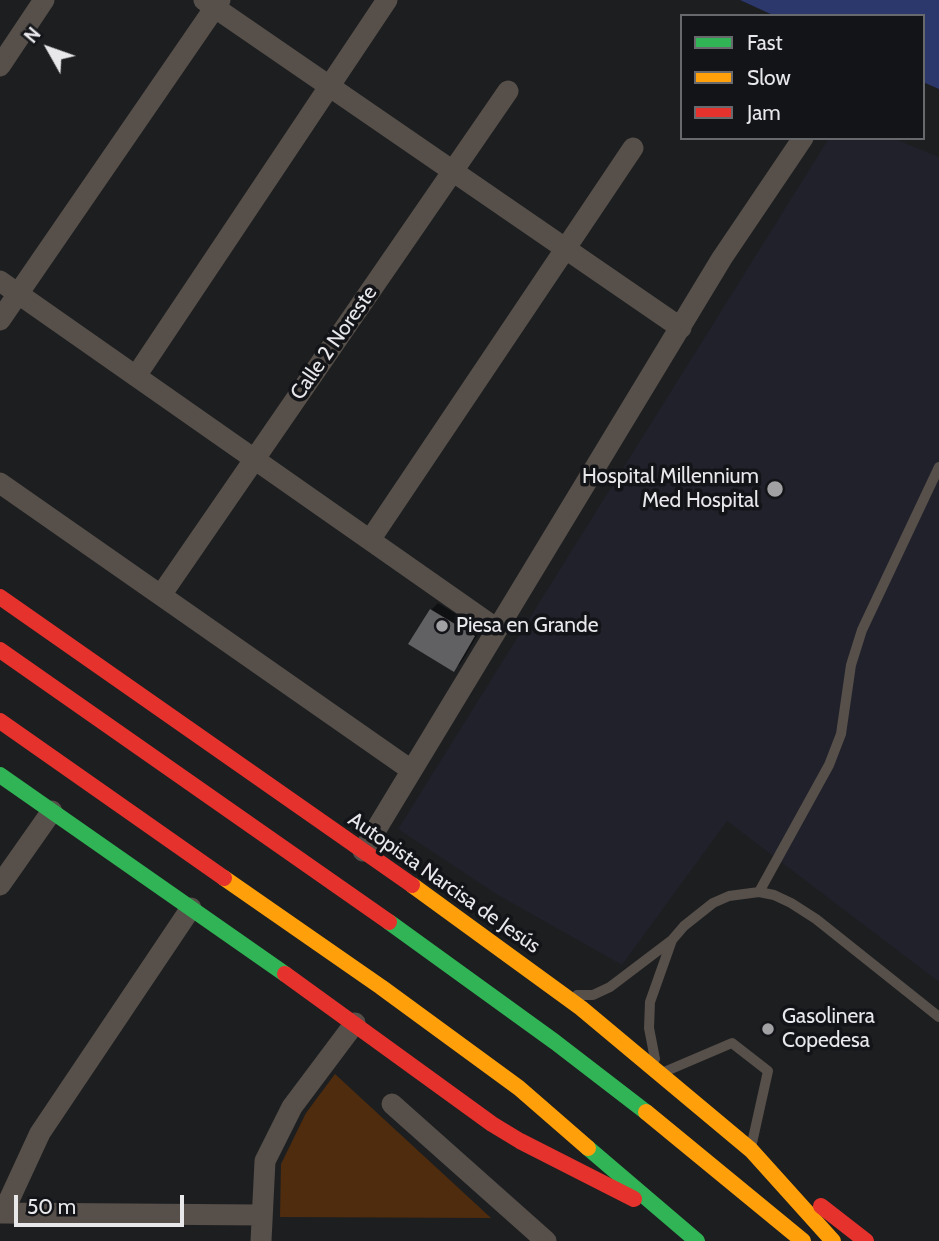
<!DOCTYPE html>
<meta charset="utf-8">
<style>
body{margin:0}
#map{position:relative;width:939px;height:1241px;overflow:hidden;background:#1d1e20;font-family:Cabin,sans-serif}
canvas{display:block}
.legend{position:absolute;left:680px;top:14px;width:245px;height:126px;box-sizing:border-box;background:#131418;border:2px solid #68696c;margin:0;padding:9px 12px;list-style:none;font-size:21px;color:#e8e8eb}
.legend li{display:flex;align-items:center;gap:14px;height:35px}
.legend b{width:35px;border:2px solid #68696c}
.north{position:absolute;left:14px;top:14px;width:70px;height:70px;-webkit-text-stroke:5px #131418;paint-order:stroke;rotate:310deg;font-size:19px;font-weight:700;line-height:28px;text-align:center;color:#e8e8eb}
.north::after{content:'';display:block;margin:auto;width:24px;height:32px;background:#e8e8eb;clip-path:polygon(50% 0,100% 100%,50% 72%,0 100%)}
.scale{position:absolute;left:14px;top:1195px;width:170px;height:32px;box-sizing:border-box;border:4px solid #e8e8eb;border-top:0;padding-left:9px;font-size:21px;line-height:24px;white-space:nowrap;color:#e8e8eb;-webkit-text-stroke:5px #131418;paint-order:stroke}
</style>
<div id="map">
<canvas width="939" height="1241"></canvas>
<ul class="legend">
<li><b style="height:9px;background:#30b455"></b>Fast</li>
<li><b style="height:9px;background:#ff9f0a"></b>Slow</li>
<li><b style="height:9px;background:#e5322d"></b>Jam</li>
</ul>
<div class="north">N</div>
<div class="scale">50 m</div>
</div>
<script>
const context = document.querySelector('canvas').getContext('2d');
context.lineJoin = 'round';
function fill(path, color) { context.fillStyle = color; context.fill(path, 'evenodd'); }
const toPath = rows => new Path2D(rows.map(r => 'M' + r).join(''));
function strokePath(path, color, width, dash) { context.strokeStyle = color; context.lineWidth = width; context.lineCap = dash ? 'butt' : 'round'; context.setLineDash(dash || []); context.stroke(path); }
function label(font, color, halo, rows, align = 'center') {
  context.font = font + ' Cabin,sans-serif'; context.lineWidth = 7; context.setLineDash([]); context.textBaseline = 'middle'; context.strokeStyle = halo; context.fillStyle = color; for (const [text, x, y, turn = 0] of rows) {
    context.save(); context.translate(x, y); context.rotate((+turn || 0) * Math.PI / 180); context.textAlign = isNaN(turn) ? turn : align; if (halo) context.strokeText(text, 0, 0); context.fillText(text, 0, 0); context.restore();
  }
}
fill(toPath([
 [829,138,893,138,939,157,939,982,727,821,622,965,496,894,398,829]
]), '#20212a');
fill(toPath([
 [335,1074,491,1218,280,1217,281,1164,306,1113]
]), '#4f2c0d');
fill(toPath([
 [740,0,939,0,939,89,923,82,923,16,775,16]
]), '#2c376c');
fill(toPath([
 [438,603,481,629,461,663,454,669,411,644,431,610]
]), '#0007');
fill(toPath([
 [430,609,475,636,454,672,408,644]
]), '#616163');
strokePath(toPath([
 [759,892,829,765,841,734,851,665,862,630,939,467],
 [577,995,593,995,610,987,672,940,684,926,713,903,729,896,759,892,774,895,791,903,816,919,939,1017],
 [655,1059,649,1028,650,1002,672,940],
 [664,1072,732,1043,768,1071,752,1143]
]), '#564f4a', 10);
strokePath(toPath([
 [204,0,681,328],
 [0,66,44,0],
 [0,281,497,629],
 [0,320,220,0],
 [136,376,387,0],
 [0,483,411,770],
 [370,540,633,148],
 [161,595,508,91],
 [363,851,722,258,803,138],
 [0,885,52,811],
 [392,1104,546,1241],
 [0,1213,261,1215],
 [3,1213,40,1133,191,908],
 [261,1241,265,1161,292,1107,355,1023]
]), '#564f4a', 21);
strokePath(toPath([
 [0,775,285,974],
 [389,922,555,1042,646,1112],
 [588,1148,697,1241]
]), '#30b455', 16);
strokePath(toPath([
 [224,878,381,987,519,1088,588,1148],
 [412,885,581,1008,751,1150,833,1241],
 [646,1112,803,1241]
]), '#ff9f0a', 16);
strokePath(toPath([
 [0,597,412,885],
 [0,650,389,922],
 [0,721,224,878],
 [285,974,492,1124,520,1141,634,1199],
 [821,1206,866,1241]
]), '#e5322d', 16);
for (const [x, y, r, color] of [
 [775,489,9,"#a1a1a4"],
 [442,626,7,"#a1a1a4"],
 [768,1029,7,"#a1a1a4"]
]) { const dot = new Path2D(); dot.arc(x, y, r, 0, 2 * Math.PI); context.fillStyle = color; context.fill(dot); strokePath(dot, '#131418', 2.5); }
label('21px', '#e8e8eb', '#131418', [
 ["Calle 2 Noreste",334,343,-55],
 ["Autopista Narcisa de Jesús",444,883,35]
]);
label('21px', '#e8e8eb', '#131418', [
 ["Hospital Millennium",759,477,"right"],
 ["Med Hospital",759,501,"right"],
 ["Piesa en Grande",456,626],
 ["Gasolinera",782,1017],
 ["Copedesa",782,1041]
], 'left');
</script>
